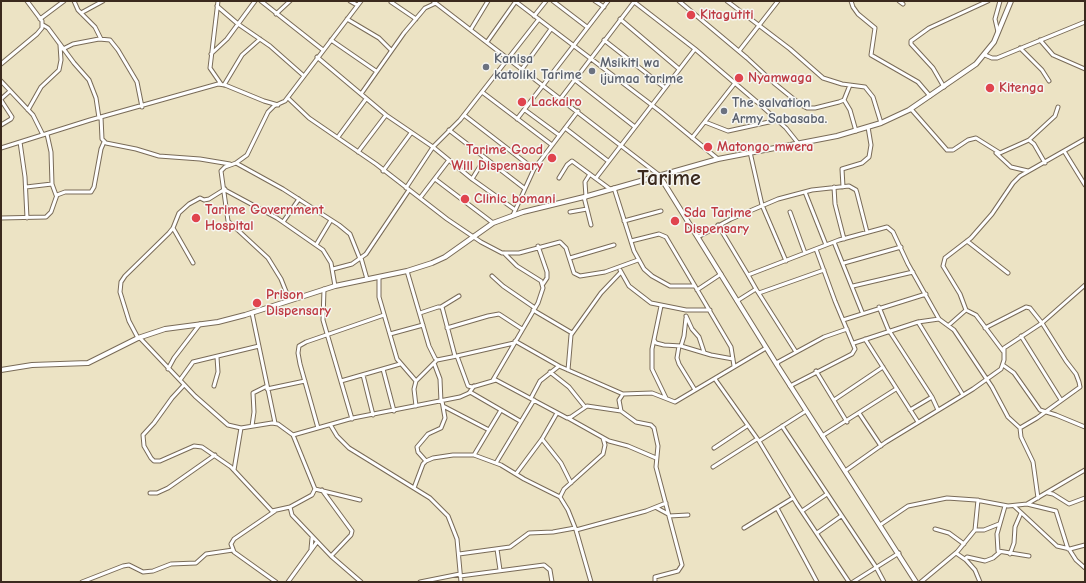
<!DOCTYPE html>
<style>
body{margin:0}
#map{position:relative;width:1086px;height:583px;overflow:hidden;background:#ece3c4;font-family:"Comic Neue",sans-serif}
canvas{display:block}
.frame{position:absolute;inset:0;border:2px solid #3b2a1e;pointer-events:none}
</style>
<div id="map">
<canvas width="1086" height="583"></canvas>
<div class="frame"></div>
</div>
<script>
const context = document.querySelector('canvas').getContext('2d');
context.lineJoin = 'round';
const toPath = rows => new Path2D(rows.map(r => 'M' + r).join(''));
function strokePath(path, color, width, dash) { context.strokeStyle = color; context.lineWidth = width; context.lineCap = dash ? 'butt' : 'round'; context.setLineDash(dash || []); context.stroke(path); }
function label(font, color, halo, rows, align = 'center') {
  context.font = font + ' "Comic Neue",sans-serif'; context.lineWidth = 3; context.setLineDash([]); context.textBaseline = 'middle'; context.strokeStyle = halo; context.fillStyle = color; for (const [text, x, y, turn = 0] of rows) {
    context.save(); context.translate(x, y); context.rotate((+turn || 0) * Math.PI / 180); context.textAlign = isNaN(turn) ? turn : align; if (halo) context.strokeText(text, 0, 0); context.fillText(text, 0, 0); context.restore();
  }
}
const minor = toPath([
 [74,1,78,10,95,27,101,39],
 [218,1,210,68,221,84],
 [261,1,323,50],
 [350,1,357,5],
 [433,1,659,175],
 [515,1,661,112,718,159],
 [553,1,587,27],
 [595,1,604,7],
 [633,1,695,49,757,102,786,128,798,143],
 [679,1,747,58,774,83,801,105,807,108,815,108,839,102,844,100,850,85],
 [727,1,790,49,823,78,842,84,865,87,873,97,881,123],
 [851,1,853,7,858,14,875,28,871,55,918,82,930,96],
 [899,1,903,4],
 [391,2,416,19],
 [436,3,425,8,404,33,361,94,386,115,433,147,472,179,514,209],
 [217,6,238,24,270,46,304,76],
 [81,13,103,1],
 [276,14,290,1],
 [534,16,546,1],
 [40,19,64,1],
 [347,19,379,38,391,50],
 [620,19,679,69],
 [43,25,48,28,74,63,89,80,96,98,99,118],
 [471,29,488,1],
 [998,32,995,19,1000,1],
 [331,40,376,71],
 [604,40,664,87],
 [1040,40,1053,55,1085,69],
 [487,42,516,1],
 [1020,48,1042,70,1049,81],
 [63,49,73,44,99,39,110,40,118,50,137,82,142,107],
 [739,51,778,1],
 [211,54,227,39,255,1],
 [985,55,992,58,997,58,1085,22],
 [317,57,361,94],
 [1,64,37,34,42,28,42,21,27,1],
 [522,69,551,29],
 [575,80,635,127],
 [1,81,33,115,43,135],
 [224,85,242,55,260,39],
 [944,87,933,68,911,44,911,41,929,28,988,1],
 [482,92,552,145],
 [288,98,309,118,376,164,447,219,481,242,502,253,519,253,560,242,566,248,574,273,580,276,605,272,638,260],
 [561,98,634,2],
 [1,99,10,91],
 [1,100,12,117,11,119,1,125],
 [844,100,850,110,856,131],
 [911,109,947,150,953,150,968,140,976,138,1000,153,1029,140,1034,144,1045,163],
 [28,110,41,87,59,70,61,60,60,45],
 [525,110,559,135],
 [464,115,534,169],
 [101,117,102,139,106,143,136,149,159,156,200,159,230,164],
 [517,119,608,1],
 [705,122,728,131,778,120],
 [565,128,608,161],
 [449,130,524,188],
 [47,134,51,152,52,184],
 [338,137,366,99],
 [692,138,735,83],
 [1029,140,1055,116,1058,107],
 [20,142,25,177,27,218],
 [1,148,90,120,218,84,225,85,264,101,278,105],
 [1064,151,1085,185],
 [358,152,386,115],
 [750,152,762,205,786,261],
 [996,153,1011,167,1028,171],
 [236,163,283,189,339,225,350,234,360,259],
 [383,171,411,133],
 [559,178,567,165,572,161,610,189],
 [596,178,695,49],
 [435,179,493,223],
 [472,179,485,158],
 [26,187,52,184,56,195],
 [834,187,835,204,844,239],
 [843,187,842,169,862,163,869,157,871,145,868,127],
 [406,188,433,147,460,120,539,19],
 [614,188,634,251,644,269,652,276,670,286,695,286],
 [225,190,277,218,323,250,331,263,335,286],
 [805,192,826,245],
 [584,197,591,225],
 [586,197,585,182,590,174],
 [420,198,449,160],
 [570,212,587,209],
 [790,212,805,253],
 [513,215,534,169,578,111],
 [1,218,46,217,51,212,57,195,65,192,91,192,94,187,101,149,104,142],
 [624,221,661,211],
 [283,222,299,199],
 [718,225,748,275],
 [173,228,193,263],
 [698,237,731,219,778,199,812,190,849,186,856,190,857,193,867,232],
 [631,241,659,234,666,237,731,347,734,366],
 [967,241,1008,273],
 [834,242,862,312],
 [316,245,331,220],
 [538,246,547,272,547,278,543,284],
 [361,258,367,279],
 [570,258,614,245],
 [844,263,901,247],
 [333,269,352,264,366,254,409,190],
 [620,270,629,286,651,303,686,310,710,310],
 [407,271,429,346,435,358,437,360,457,356,468,386,472,387,496,380,567,418,571,417,587,406,621,411,619,400,623,394,652,393,675,402,766,348],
 [492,276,503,286,535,308],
 [379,277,379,297,397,359,416,381],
 [853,286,913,272],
 [324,289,323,320,352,419],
 [756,289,796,352],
 [697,290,721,274],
 [759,293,824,270],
 [289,299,281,279,268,258,228,221,221,171,225,167,236,163,247,155,268,112,274,106,285,101,361,1],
 [737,301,756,289,748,275,839,240,887,227,893,232,908,264,939,319],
 [661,306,652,349,652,369,666,398],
 [441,307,459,296],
 [879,307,888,329,932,397,938,410],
 [533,310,572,333],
 [966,310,976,315,1003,351],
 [252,313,275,423],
 [420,313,438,307,442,307,455,356],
 [686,316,692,329,699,337,704,352],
 [843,320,926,294],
 [918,322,963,395],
 [949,325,966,310,960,294,943,266,945,258,971,238,992,214,1013,183,1020,176,1085,139],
 [447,328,488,316,499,314,522,329],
 [390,334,423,325],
 [1021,336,1061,400],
 [138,338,129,321,120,292,121,282,125,276,169,233,173,228,179,213,189,204,200,198,204,200,209,199,225,189],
 [140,338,195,396,228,425,241,428,272,423,278,424,293,435,315,489,312,495,290,507,292,515,331,556,361,582],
 [865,339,918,422],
 [654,340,656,343,664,345,681,346,711,355,733,359],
 [515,341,559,366,623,394],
 [854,343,918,322,939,319,954,330,992,387,1008,417,1020,428,1037,418,1080,387,1079,382,1076,374,1066,361,1042,323,1030,308,1026,307,985,328],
 [679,346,677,358,679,364,695,390],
 [681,346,684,336,686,318],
 [457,356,514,343],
 [434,363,440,379,441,402],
 [777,365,778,362,824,337,847,329],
 [1003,365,1014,373,1040,410,1056,415,1085,427],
 [168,369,174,358,200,324],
 [383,369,394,411],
 [568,370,571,335,601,293,621,272],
 [816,371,847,422],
 [550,372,569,387,585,407],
 [363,375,373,415],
 [715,379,759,441,797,504,849,582],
 [180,380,193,362,259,346],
 [493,380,538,303,543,288,541,281,517,266,504,253],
 [341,381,400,364],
 [184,385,172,398,154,423,143,435,144,446,151,458,154,461,160,461,194,446,202,447,231,467,272,511,290,507],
 [214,386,218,372,217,357],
 [790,386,852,354,855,349,835,301,816,249],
 [267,389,305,381],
 [470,392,520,421],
 [531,398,540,381,559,366],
 [834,400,883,367],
 [416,406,414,389,416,381,437,360],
 [443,406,489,430],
 [910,410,932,397],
 [621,411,636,422,651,425,654,428,658,446,656,467,682,565,678,571,655,577,655,582],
 [859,413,881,446],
 [568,418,609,441,628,446,656,458],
 [252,426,254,412,253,393,267,386],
 [331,426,337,436,349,448,430,498,448,516,457,539,461,582],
 [782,426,876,567,884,582],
 [318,428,300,364,298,353,299,346,306,342,384,315],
 [1020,428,1021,437,1033,462,1038,498],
 [293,435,353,418,460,397,469,393,474,386],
 [822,436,896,389],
 [542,439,561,463,571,483],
 [759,441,806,411],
 [714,448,747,426],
 [474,455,501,410],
 [426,461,418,452,417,447,428,434,441,428,445,418,442,401],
 [496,463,534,400],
 [713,467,757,439],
 [234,470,241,428],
 [845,471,886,442,973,389,1001,369,1004,360,1004,348,1042,323,1085,285],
 [516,474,542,439,557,413],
 [414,488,423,464,426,461,433,458,453,455,474,455,501,465,524,479,560,497,568,510,576,530,591,582],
 [315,489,360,500],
 [322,490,352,531,351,535,331,556],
 [150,493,157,493,168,488,215,455],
 [1048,493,1053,494,1069,504,1085,498],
 [560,497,564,489,603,454,605,445,603,438],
 [1027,504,1056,511,1068,549],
 [1005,506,997,534,998,551,1029,556],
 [1014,506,1057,546,1070,549,1085,545],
 [657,508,668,514],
 [777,508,817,582],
 [275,511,234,539,231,544,234,552,276,582],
 [802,511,827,494],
 [669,516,688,515],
 [880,525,908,506,947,498,976,500,1008,506,1027,504,1085,470],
 [744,528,793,498],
 [935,529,949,533,964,544],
 [576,530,646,511,666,503],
 [975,530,984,530,999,524],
 [817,533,841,516],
 [311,549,312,538],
 [497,549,500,570],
 [1069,549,1076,560,1085,568],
 [956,553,966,560,975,570,980,582],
 [459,554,510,547,529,533,553,532,575,528],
 [1010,554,1014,543,1015,527,1021,513],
 [965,559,967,557,985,561,993,558,1000,552],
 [460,576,544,565,550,570,552,582],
 [82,582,123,566,129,565,143,572,153,571,171,564,196,563,206,554,233,550],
 [288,582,317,542],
 [420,582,460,574],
 [853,582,899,553],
 [921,582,957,552,975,530,978,500]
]);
const major = toPath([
 [659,175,777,365,916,582],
 [1,370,32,365,88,363,138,338,165,329,218,322,245,315,335,286,407,271,432,263,445,257,493,223,523,212,584,197,718,159,837,136,881,123,909,110,976,64,994,42,1011,1]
]);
strokePath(minor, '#796b58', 5);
strokePath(major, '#796b58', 6);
strokePath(minor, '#fff', 3);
strokePath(major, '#fff', 4);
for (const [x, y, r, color] of [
 [691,15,5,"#e0444e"],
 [486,67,4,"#6b7280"],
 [592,71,4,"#6b7280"],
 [739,78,5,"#e0444e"],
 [990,88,5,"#e0444e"],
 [522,102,5,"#e0444e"],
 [724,111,4,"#6b7280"],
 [708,147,5,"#e0444e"],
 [552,158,5,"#e0444e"],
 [465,199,5,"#e0444e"],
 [196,218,5,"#e0444e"],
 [675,221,5,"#e0444e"],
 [257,303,5,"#e0444e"]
]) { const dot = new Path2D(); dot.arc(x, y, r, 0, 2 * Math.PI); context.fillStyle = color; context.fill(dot); strokePath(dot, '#f6f6f2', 1.5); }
label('bold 14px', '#be3a42', '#f6f6f2', [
 ["Kitagutiti",700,15],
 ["Nyamwaga",748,78],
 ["Kitenga",999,88],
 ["Lackairo",531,102],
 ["Matongo mwera",717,147],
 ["Tarime Good",543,150,"right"],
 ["Will Dispensary",543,166,"right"],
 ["Clinic bomani",474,199],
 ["Tarime Government",205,210],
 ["Hospital",205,226],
 ["Sda Tarime",684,213],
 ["Dispensary",684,229],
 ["Prison",266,295],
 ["Dispensary",266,311]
], 'left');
label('bold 14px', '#5b616d', '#f6f6f2', [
 ["Kanisa",494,59],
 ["katoliki Tarime",494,75],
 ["Msikiti wa",600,63],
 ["ijumaa tarime",600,79],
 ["The salvation",732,103],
 ["Army Sabasaba.",732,119]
], 'left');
label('bold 22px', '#3b2a1e', '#f6f6f2', [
 ["Tarime",669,179]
]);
</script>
